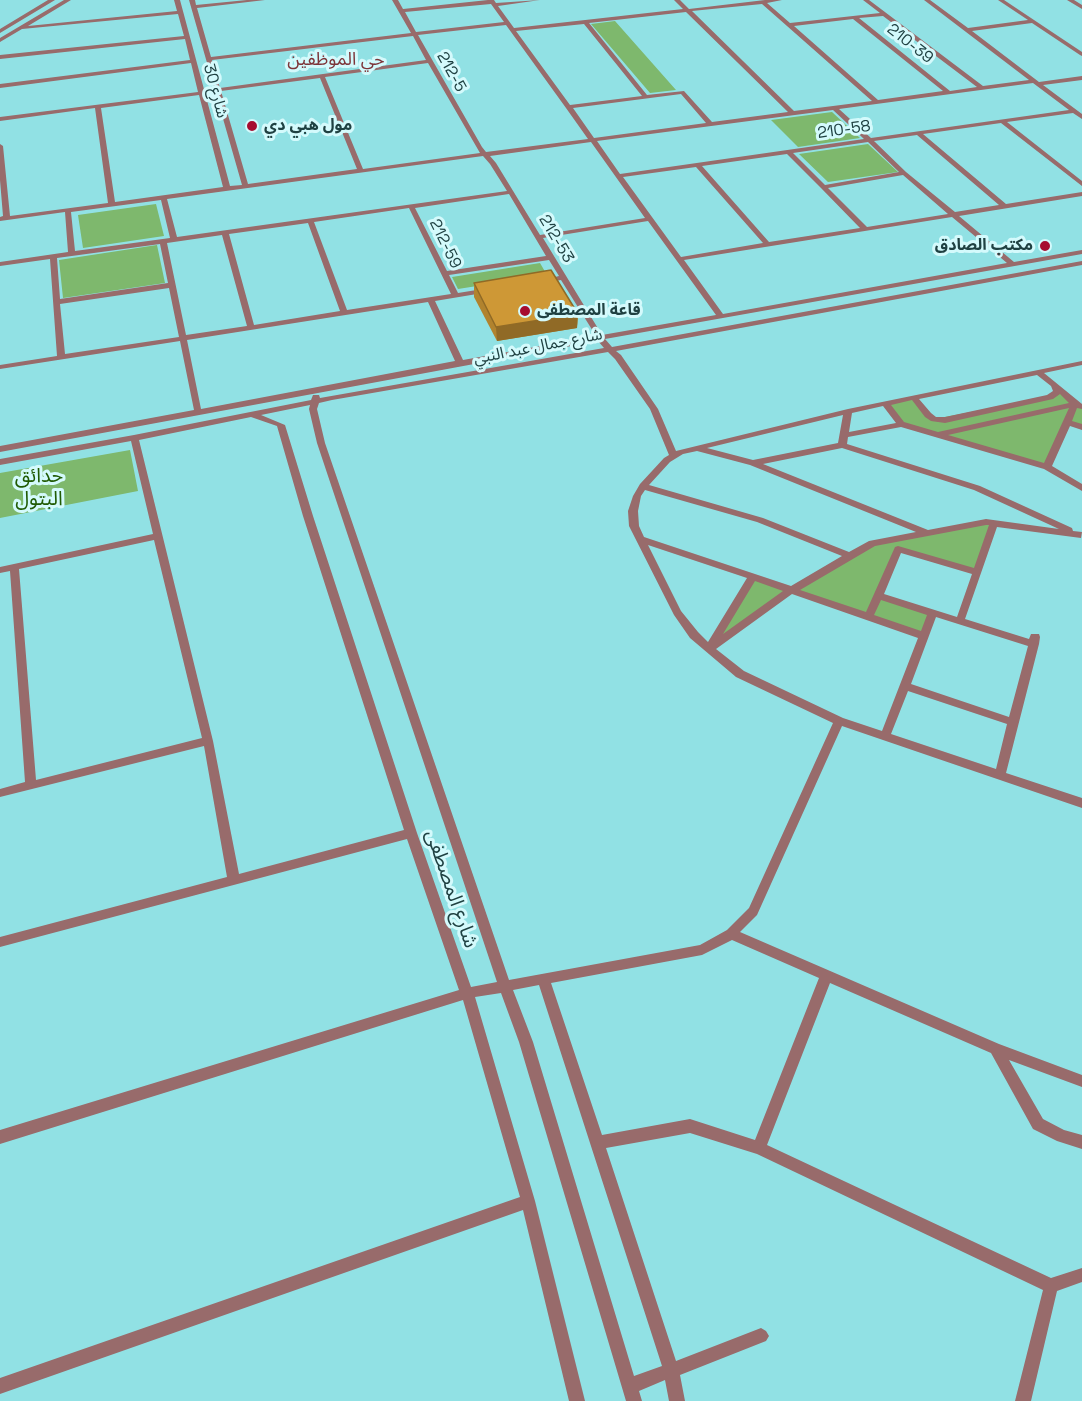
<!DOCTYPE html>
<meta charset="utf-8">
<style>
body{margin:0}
canvas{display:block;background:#91e1e4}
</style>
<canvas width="1082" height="1401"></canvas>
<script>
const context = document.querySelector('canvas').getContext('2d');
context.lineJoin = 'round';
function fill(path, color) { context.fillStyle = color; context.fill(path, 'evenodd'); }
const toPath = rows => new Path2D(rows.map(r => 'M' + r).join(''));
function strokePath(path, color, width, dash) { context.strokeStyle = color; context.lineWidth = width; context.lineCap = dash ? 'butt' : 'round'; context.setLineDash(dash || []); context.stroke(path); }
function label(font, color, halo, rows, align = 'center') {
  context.font = font + ' "Space Grotesk","Noto Sans Arabic",sans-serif'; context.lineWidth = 6; context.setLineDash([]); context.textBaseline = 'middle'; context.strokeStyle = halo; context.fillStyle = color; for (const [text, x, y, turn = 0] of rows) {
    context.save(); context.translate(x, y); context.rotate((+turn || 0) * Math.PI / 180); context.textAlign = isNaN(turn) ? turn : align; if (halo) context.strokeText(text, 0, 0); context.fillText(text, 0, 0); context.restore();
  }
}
fill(toPath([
 [615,21,676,90,650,93,591,24],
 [832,112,860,138,798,147,771,120],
 [868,144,898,172,828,182,799,154],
 [156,204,164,236,83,248,78,215],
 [157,245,165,283,63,298,59,260],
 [540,263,547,275,458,289,452,277],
 [1055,385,1082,407,1082,427,1067,423,1047,467,901,424,885,403,914,398,934,419,1050,397,1056,392],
 [130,450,138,491,0,518,0,473],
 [994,523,977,572,899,549,878,595,933,613,924,636,790,591,709,649,753,577,790,590,877,542]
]), '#7eb86d');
fill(toPath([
 [48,0,55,0,0,33,0,29,48,0],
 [64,0,71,0,28,26,177,11,174,0,180,0,230,186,242,185,189,0,195,0,196,5,247,0,265,0,197,8,211,57,411,33,392,0,398,0,403,9,488,0,494,0,496,3,540,0,498,6,514,28,683,9,674,0,680,0,689,9,765,0,782,0,767,3,790,23,880,13,863,0,869,0,983,86,1029,80,924,0,930,0,968,28,1028,20,998,0,1004,0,1082,52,1082,56,1080,55,1032,23,972,31,1039,82,1082,76,1082,80,1043,85,1082,114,1082,119,1073,113,1007,122,1082,181,1082,186,1001,123,923,134,1006,204,1082,192,1082,196,959,216,1014,262,1082,250,1082,254,605,339,612,347,1082,261,1082,265,616,351,621,355,658,409,676,451,848,409,1082,361,1082,365,1044,373,1082,404,1082,409,1077,408,1072,421,1082,424,1082,430,1070,426,1052,466,1082,484,1082,491,1044,469,901,427,848,437,847,444,980,486,1072,528,1073,531,1082,532,1081,538,997,527,965,619,1029,639,1031,634,1039,634,1040,637,1039,644,1006,773,1082,798,1082,808,842,726,757,915,740,932,999,1044,1082,1075,1082,1087,1009,1060,1043,1119,1064,1130,1082,1135,1082,1149,1057,1141,1033,1129,991,1053,830,983,767,1145,1051,1278,1082,1268,1082,1282,1057,1291,1031,1401,1015,1401,1043,1290,757,1154,690,1133,606,1148,676,1361,761,1328,766,1331,769,1336,766,1341,680,1375,685,1401,669,1401,665,1380,639,1391,642,1401,626,1401,519,1042,501,993,475,997,535,1201,585,1401,569,1401,523,1210,0,1394,0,1378,520,1197,463,1000,0,1144,0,1130,459,990,407,839,0,947,0,937,227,877,204,746,0,797,0,789,25,782,10,571,0,573,0,567,153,534,131,441,0,465,0,459,134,435,311,400,313,395,319,395,320,398,604,348,598,341,0,452,0,446,194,410,180,341,0,369,0,365,57,356,50,259,0,266,0,262,68,252,65,212,0,221,0,217,3,216,0,180,0,144,3,146,10,216,108,203,95,108,0,121,0,117,198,92,191,63,0,88,0,84,190,60,185,39,0,59,0,55,184,36,178,14,22,29,0,42,0,38,64,0],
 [491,4,504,22,416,32,405,12,491,4],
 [762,4,787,26,872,101,794,111,692,11,762,4],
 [686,12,788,112,712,122,684,91,647,95,589,23,686,12],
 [883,16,977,87,950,91,859,18,883,16],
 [853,19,943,91,878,100,794,26,853,19],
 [584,24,642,96,570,105,516,31,584,24],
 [506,25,566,108,588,139,486,152,482,147,418,35,506,25],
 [413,36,426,60,220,88,212,60,413,36],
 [428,63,480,153,363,169,325,77,428,63],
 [320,78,357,169,248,184,221,91,320,78],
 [1033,83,1069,110,871,138,839,109,1033,83],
 [681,94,706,123,594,138,573,108,681,94],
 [199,95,223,187,115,202,101,108,199,95],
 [833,110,864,139,620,174,597,141,833,110],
 [917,135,999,205,955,212,906,172,874,141,917,135],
 [591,142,645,218,540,235,496,163,490,156,591,142],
 [868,142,899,172,825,185,793,153,868,142],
 [787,154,821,188,860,228,769,242,702,166,787,154],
 [483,156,490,164,507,191,177,237,167,199,483,156],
 [696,167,763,243,681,257,623,177,696,167],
 [903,175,948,214,867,227,828,188,903,175],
 [509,194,546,256,447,271,415,208,509,194],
 [161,200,170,238,75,251,71,212,161,200],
 [409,208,451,294,347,310,314,222,409,208],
 [952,217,1007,263,723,314,684,260,952,217],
 [648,221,716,315,602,335,543,238,648,221],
 [308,223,340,311,254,325,229,234,308,223],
 [222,235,247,326,186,335,167,243,222,235],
 [160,244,168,283,60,299,57,258,160,244],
 [549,260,559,276,539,281,543,283,561,280,596,336,463,360,435,301,489,292,493,290,489,288,458,293,449,275,549,260],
 [169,288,179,337,65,354,60,304,169,288],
 [428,302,455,361,201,409,187,340,428,302],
 [608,352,615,359,650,409,669,455,664,458,640,484,633,496,628,511,629,526,674,615,690,638,736,677,833,723,749,908,727,930,700,945,509,980,325,443,317,409,319,403,332,400,608,352],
 [1037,375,1051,386,1053,391,1047,395,945,417,936,417,931,413,919,399,1037,375],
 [1060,394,1069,403,938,432,904,422,891,405,912,400,925,417,931,421,945,423,1053,399,1060,394],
 [310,405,309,409,317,443,497,982,471,987,417,833,313,516,285,425,261,415,310,405],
 [883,406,896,423,849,432,852,413,883,406],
 [1069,408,1044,463,948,435,1069,408],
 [843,415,838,443,753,460,707,448,843,415],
 [251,417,277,426,303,516,404,830,239,874,213,741,139,440,251,417],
 [842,448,974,490,1059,529,986,519,928,530,763,464,842,448],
 [697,451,750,465,916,532,869,541,849,552,763,518,649,485,670,462,683,454,697,451],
 [645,490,757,522,842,556,791,586,644,537,639,526,638,511,641,496,645,490],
 [986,525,989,525,974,568,898,546,895,547,866,612,800,590,875,546,986,525],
 [154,540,202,738,36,780,19,569,154,540],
 [648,545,747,578,708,642,698,632,681,611,648,545],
 [901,553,972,574,957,617,884,594,901,553],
 [755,581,783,591,723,634,755,581],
 [792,594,918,638,882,731,843,718,744,671,716,649,792,594],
 [881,600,927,615,921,631,874,615,881,600],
 [936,617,1028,646,1009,717,911,684,936,617],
 [908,691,1007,724,996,769,891,734,908,691],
 [732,940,819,978,755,1140,690,1119,602,1135,551,983,702,955,732,940],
 [539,985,662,1366,634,1376,533,1042,513,990,539,985],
 [1067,0,1074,0,1082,5,1082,9,1067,0]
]), '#986b6b');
fill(toPath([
 [474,283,578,314,577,328,497,341,474,297]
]), '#b1832e');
fill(toPath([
 [578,314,577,328,497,341,496,327]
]), '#906a26');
const building = toPath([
 [551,270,578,314,496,327,474,283,551,270]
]);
fill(building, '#ce9836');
strokePath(building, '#906a26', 1.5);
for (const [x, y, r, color] of [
 [252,126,6,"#a60c2f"],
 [1045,246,6,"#a60c2f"],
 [525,311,6,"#a60c2f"]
]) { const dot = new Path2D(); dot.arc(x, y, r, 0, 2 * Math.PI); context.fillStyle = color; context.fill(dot); strokePath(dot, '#d4fafc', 2); }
label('16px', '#1f4142', '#d4fafc', [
 ["210-39",910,44,38],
 ["212-5",451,72,61],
 ["شارع 30",215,91,75],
 ["210-58",844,130,-8],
 ["212-53",556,239,59],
 ["212-59",445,244,64],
 ["شارع جمال عبد النبي",538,347,-11]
]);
label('bold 16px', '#1f4142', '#d4fafc', [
 ["مول هبي دي",264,126],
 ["مكتب الصادق",1033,246,"right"],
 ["قاعة المصطفى",537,311]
], 'left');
label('18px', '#7d3539', '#d4fafc', [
 ["حي الموظفين",336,60]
]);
label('20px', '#205b04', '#d4fafc', [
 ["حدائق",39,477],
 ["البتول",39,500]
]);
label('20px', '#1f4142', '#d4fafc', [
 ["شارع المصطفى",451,889,71]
]);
</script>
